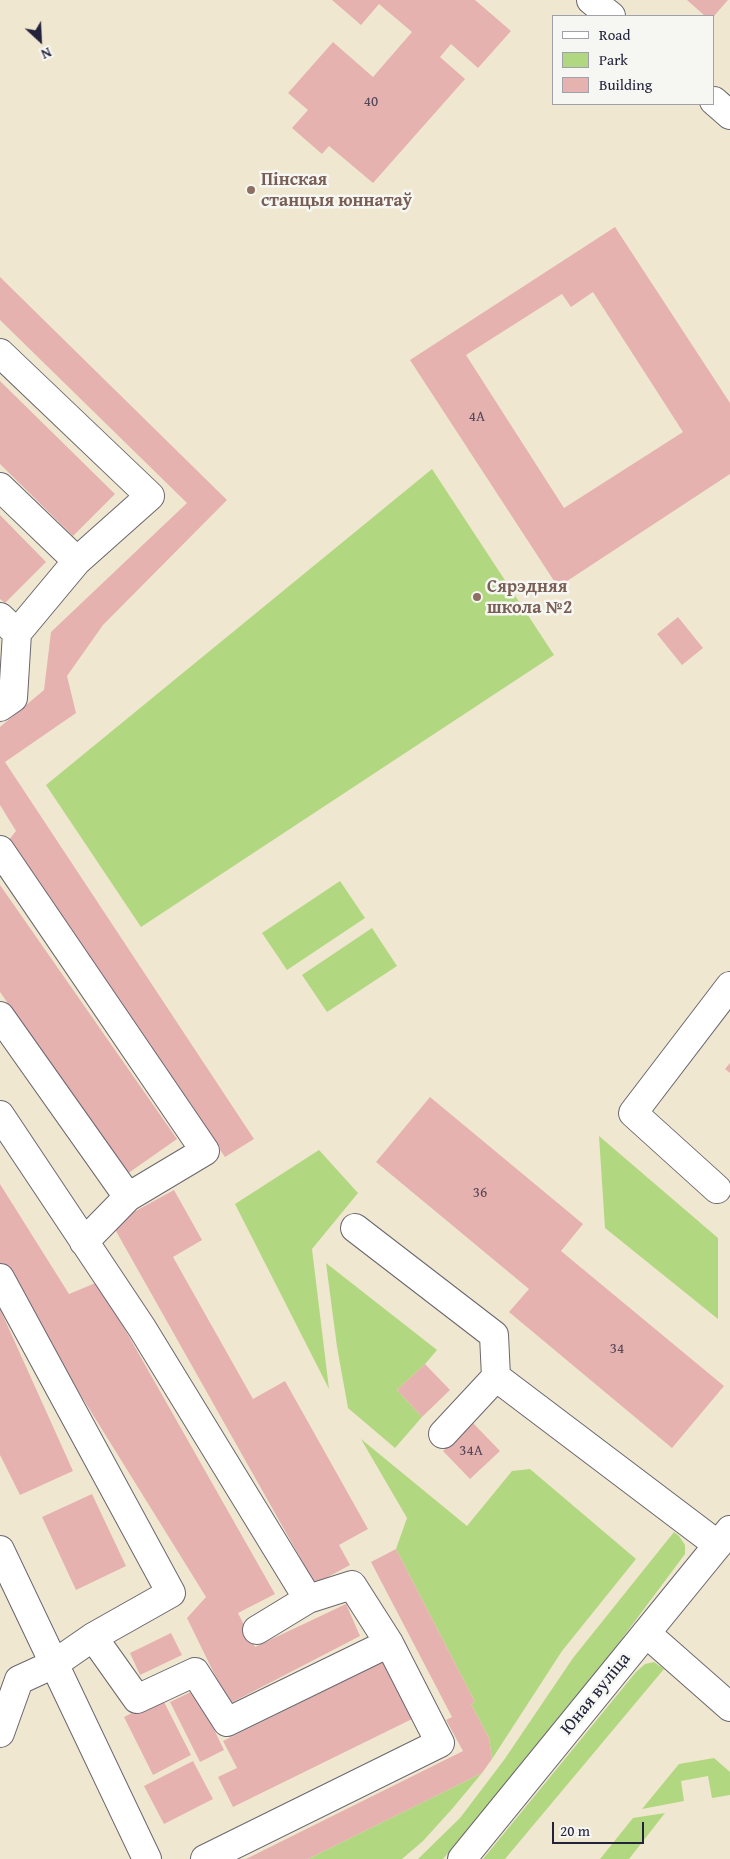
<!DOCTYPE html>
<meta charset="utf-8">
<style>
body{margin:0}
#map{position:relative;width:730px;height:1859px;overflow:hidden;background:#f0e7d0;font-family:"Gentium Book Plus",serif}
canvas{display:block}
.legend{position:absolute;left:552px;top:15px;width:162px;height:90px;box-sizing:border-box;background:#f6f6f2;border:1px solid #a1a1a9;margin:0;padding:6px 9px;list-style:none;font-size:15px;color:#22223b}
.legend li{display:flex;align-items:center;gap:10px;height:25px}
.legend b{width:25px;border:1px solid #a1a1a9}
.north{position:absolute;left:15px;top:15px;width:50px;height:50px;-webkit-text-stroke:4px #f6f6f2;paint-order:stroke;rotate:155deg;font-size:14px;font-weight:700;line-height:20px;text-align:center;color:#22223b}
.north::after{content:'';display:block;margin:auto;width:18px;height:22px;background:#22223b;clip-path:polygon(50% 0,100% 100%,50% 72%,0 100%)}
.scale{position:absolute;left:552px;top:1822px;width:92px;height:22px;box-sizing:border-box;border:2px solid #22223b;border-top:0;padding-left:6px;font-size:15px;line-height:18px;white-space:nowrap;color:#22223b;-webkit-text-stroke:4px #f6f6f2;paint-order:stroke}
</style>
<div id="map">
<canvas width="730" height="1859"></canvas>
<ul class="legend">
<li><b style="height:6px;background:#fff"></b>Road</li>
<li><b style="height:14px;background:#b2d781"></b>Park</li>
<li><b style="height:14px;background:#e6b2af"></b>Building</li>
</ul>
<div class="north">N</div>
<div class="scale">20 m</div>
</div>
<script>
const context = document.querySelector('canvas').getContext('2d');
context.lineJoin = 'round';
function fill(path, color) { context.fillStyle = color; context.fill(path, 'evenodd'); }
const toPath = rows => new Path2D(rows.map(r => 'M' + r).join(''));
function strokePath(path, color, width, dash) { context.strokeStyle = color; context.lineWidth = width; context.lineCap = dash ? 'butt' : 'round'; context.setLineDash(dash || []); context.stroke(path); }
function label(font, color, halo, rows, align = 'center') {
  context.font = font + ' "Gentium Book Plus",serif'; context.lineWidth = 5; context.setLineDash([]); context.textBaseline = 'middle'; context.strokeStyle = halo; context.fillStyle = color; for (const [text, x, y, turn = 0] of rows) {
    context.save(); context.translate(x, y); context.rotate((+turn || 0) * Math.PI / 180); context.textAlign = isNaN(turn) ? turn : align; if (halo) context.strokeText(text, 0, 0); context.fillText(text, 0, 0); context.restore();
  }
}
fill(toPath([
 [432,469,554,655,141,927,46,785],
 [340,881,365,918,287,970,262,933],
 [372,928,397,966,327,1012,302,975],
 [599,1136,718,1238,718,1319,605,1228],
 [319,1150,358,1193,312,1249,329,1389,235,1204],
 [326,1263,437,1350,425,1364,397,1390,422,1417,395,1448,348,1408,337,1347],
 [361,1439,467,1526,512,1471,530,1469,636,1559,562,1651,492,1759,489,1738,471,1704,475,1702,396,1549,407,1518],
 [674,1532,679,1536,685,1545,685,1554,597,1672,515,1773,443,1859,418,1859,460,1818,504,1760,573,1658],
 [654,1662,664,1669,505,1859,483,1859,636,1672,645,1664],
 [714,1758,730,1772,730,1795,712,1798,708,1776,681,1781,684,1801,642,1809,679,1764],
 [482,1773,452,1809,423,1841,402,1859,308,1859],
 [665,1813,629,1859,600,1859,633,1818]
]), '#b2d781');
fill(toPath([
 [332,0,475,0,511,31,478,68,451,44,440,57,465,79,373,183,329,146,322,154,292,128,308,110,288,93,333,42,373,77,412,32,379,4,361,25],
 [687,0,728,0,714,16,705,16],
 [615,227,730,403,730,474,558,587,410,360],
 [593,292,683,432,564,508,466,355,562,294,571,307],
 [0,277,227,500,103,625,67,676,76,713,5,762,254,1139,225,1157,8,841,16,831,0,805,0,727,44,690,51,632,187,503,0,320],
 [0,381,115,494,73,536,0,464],
 [0,515,46,562,5,603,0,599],
 [678,617,703,648,682,665,657,634],
 [0,885,177,1139,127,1174,0,992],
 [730,1063,730,1073,725,1069],
 [430,1097,583,1224,561,1251,724,1386,672,1448,509,1312,529,1289,376,1162],
 [0,1184,69,1294,98,1282,275,1594,238,1613,255,1647,346,1604,360,1636,229,1704,187,1618,206,1597,0,1265],
 [174,1190,202,1240,173,1257,253,1399,285,1381,368,1529,339,1545,350,1565,315,1584,112,1224],
 [0,1309,73,1471,20,1495,0,1455],
 [425,1364,450,1390,422,1417,397,1390],
 [473,1423,500,1451,470,1479,443,1451],
 [92,1494,126,1566,76,1590,42,1517],
 [396,1549,475,1702,471,1704,489,1738,492,1759,482,1773,308,1859,246,1859,463,1751,446,1720,452,1717,371,1562],
 [171,1633,182,1655,140,1675,130,1653],
 [383,1662,412,1719,233,1807,218,1777,237,1768,223,1741],
 [195,1690,224,1750,200,1762,170,1702],
 [162,1698,191,1755,153,1775,124,1717],
 [193,1761,213,1799,164,1824,144,1786]
]), '#e6b2af');
const minor = toPath([
 [591,0,611,16],
 [714,101,730,115],
 [0,353,150,496,77,561,17,633,13,698,0,707],
 [0,487,77,561],
 [0,617,17,633],
 [0,850,205,1151,128,1197,84,1242],
 [0,1016,128,1197],
 [0,1115,142,1328,308,1599],
 [717,1189,633,1113,730,986],
 [355,1228,494,1335,496,1377,718,1545],
 [0,1278,171,1593,93,1637,54,1664,19,1680,0,1733],
 [443,1434,496,1377],
 [0,1550,147,1859],
 [646,1633,730,1707],
 [93,1637,137,1699,195,1672,227,1722,389,1643],
 [205,1859,440,1743,389,1643,352,1585,308,1599,257,1630],
 [462,1859,730,1530]
]);
strokePath(minor, '#6a676f', 30);
strokePath(minor, '#fff', 28);
for (const [x, y, r, color] of [
 [251,190,5,"#8d6e63"],
 [477,597,5,"#8d6e63"]
]) { const dot = new Path2D(); dot.arc(x, y, r, 0, 2 * Math.PI); context.fillStyle = color; context.fill(dot); strokePath(dot, '#f6f6f2', 2); }
label('15px', '#534658', null, [
 ["40",371,102],
 ["4А",477,417],
 ["36",480,1193],
 ["34",617,1349],
 ["34А",471,1451]
]);
label('bold 18px', '#785e54', '#f6f6f2', [
 ["Пінская",261,180],
 ["станцыя юннатаў",261,201],
 ["Сярэдняя",487,587],
 ["школа №2",487,608]
], 'left');
label('18px', '#22223b', '#f6f6f2', [
 ["Юная вуліца",596,1694,-51]
]);
</script>
